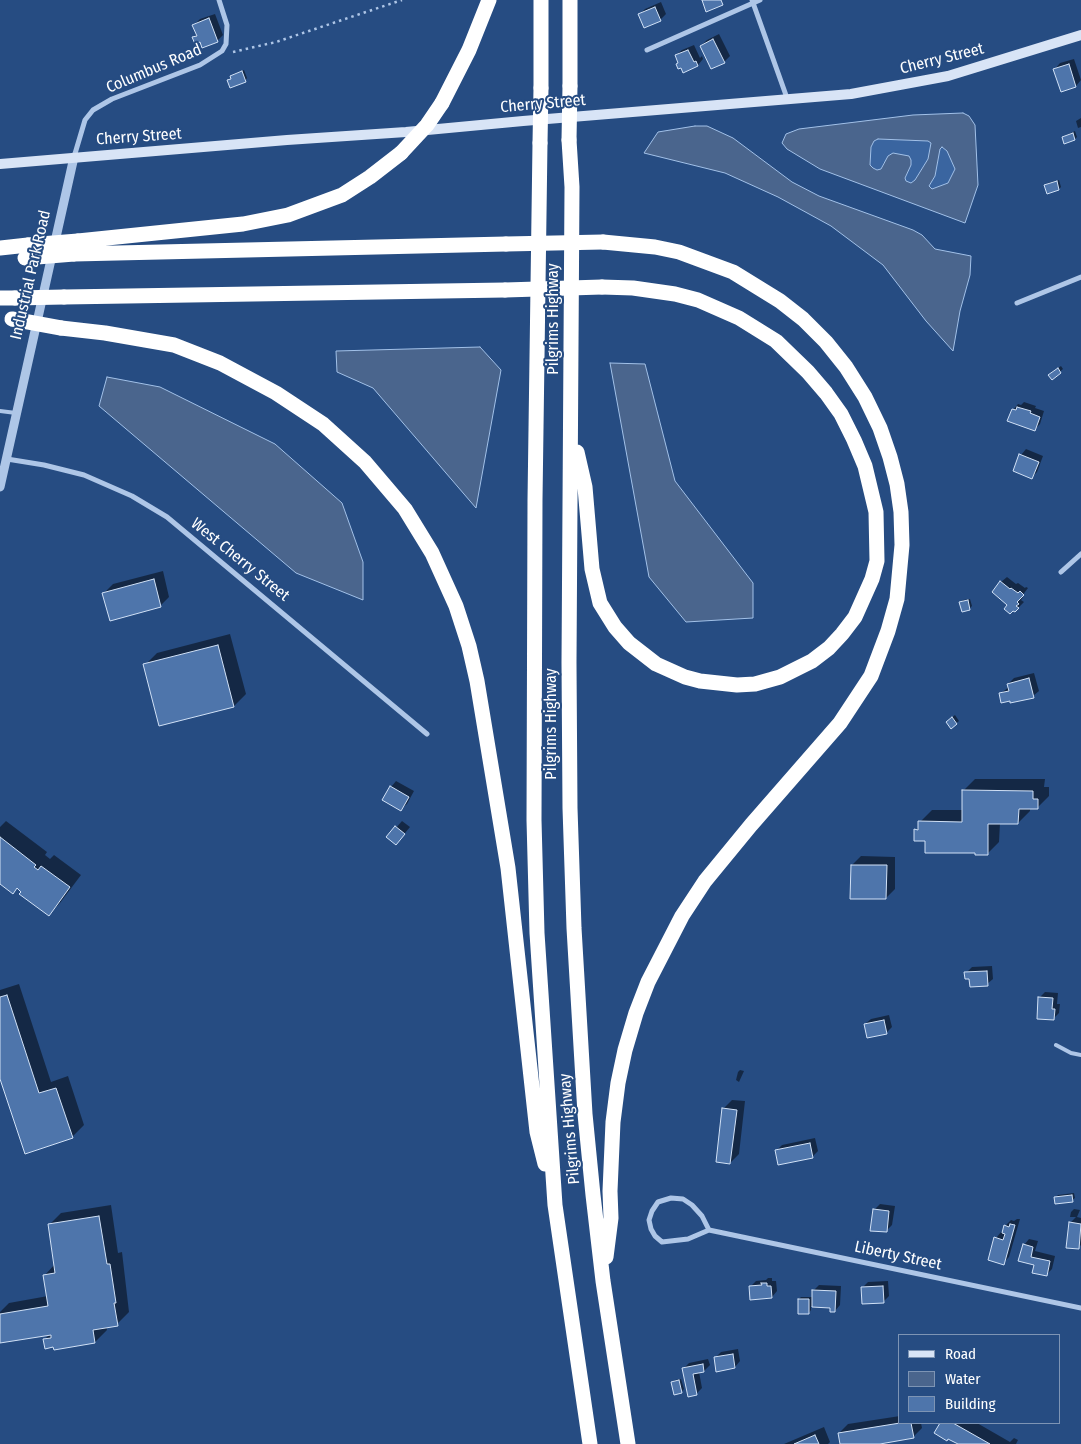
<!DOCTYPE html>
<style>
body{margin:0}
#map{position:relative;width:1081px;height:1444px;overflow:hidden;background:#264c82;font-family:"Fira Sans Condensed",sans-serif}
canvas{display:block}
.legend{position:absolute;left:898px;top:1334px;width:162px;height:90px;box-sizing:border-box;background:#264c82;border:1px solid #7d94b4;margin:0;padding:6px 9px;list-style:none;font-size:15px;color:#fff}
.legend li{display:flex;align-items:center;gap:10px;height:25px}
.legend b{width:25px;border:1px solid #7d94b4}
</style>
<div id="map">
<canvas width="1081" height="1444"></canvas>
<ul class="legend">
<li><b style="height:6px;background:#d8e4f6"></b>Road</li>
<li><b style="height:14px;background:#4a658d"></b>Water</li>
<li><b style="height:14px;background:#4e75ab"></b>Building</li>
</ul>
</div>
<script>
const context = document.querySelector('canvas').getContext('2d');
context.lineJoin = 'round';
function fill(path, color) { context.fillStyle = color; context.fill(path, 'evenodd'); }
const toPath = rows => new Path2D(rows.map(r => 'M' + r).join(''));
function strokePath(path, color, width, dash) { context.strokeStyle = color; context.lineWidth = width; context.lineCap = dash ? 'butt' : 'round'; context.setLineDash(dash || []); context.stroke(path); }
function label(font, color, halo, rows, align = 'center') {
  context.font = font + ' "Fira Sans Condensed",sans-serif'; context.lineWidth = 4; context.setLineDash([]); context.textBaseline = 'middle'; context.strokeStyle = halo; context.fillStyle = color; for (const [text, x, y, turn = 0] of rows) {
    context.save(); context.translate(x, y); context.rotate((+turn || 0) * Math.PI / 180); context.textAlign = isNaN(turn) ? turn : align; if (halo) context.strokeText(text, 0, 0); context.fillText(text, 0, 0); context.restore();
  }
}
fill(toPath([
 [878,139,929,141,932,143,928,159,915,180,911,183,906,181,905,178,911,165,884,162,881,169,877,170,873,168,870,165,871,147,874,141],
 [942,147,947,151,955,169,948,183,932,189,929,186,935,176,940,149]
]), '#3a65a0');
const water = toPath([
 [963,113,969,116,975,125,978,185,965,223,820,169,787,149,782,143,786,134,799,129,913,115,963,113],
 [878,139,928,141,931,143,928,159,915,180,911,183,906,181,905,178,911,165,911,160,909,156,893,153,888,156,881,169,877,170,873,168,870,165,871,147,874,141,878,139],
 [942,147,947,151,955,169,948,183,932,189,929,186,935,176,940,149,942,147],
 [695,126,707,126,733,138,792,182,819,196,913,230,922,235,935,249,971,256,970,275,960,311,953,351,926,321,883,265,831,226,778,197,725,173,644,153,658,132,695,126],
 [480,347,501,370,476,508,373,388,337,372,336,351,480,347],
 [610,363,645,364,675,481,753,583,753,618,686,622,649,577,610,363],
 [107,377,160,387,275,444,342,503,363,562,363,600,296,573,99,406,107,377]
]);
fill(water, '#4a658d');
strokePath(water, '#a2c1e8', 1);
fill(toPath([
 [661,2,666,14,660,20,640,14,645,9],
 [215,14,223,35,217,41,200,40,194,38,197,34,194,25,200,19],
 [719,34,730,56,724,62,701,46,707,40],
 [694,45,700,58,702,56,703,59,698,65,684,71,676,55,682,50],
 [1074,59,1081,80,1076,86,1062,90,1055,69,1060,63],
 [244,70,247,78,245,81,228,81,234,74],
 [1081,118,1081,127,1078,128,1076,121],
 [1075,131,1077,137,1075,139,1063,137],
 [1059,180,1061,187,1059,189,1045,186,1048,183],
 [1061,366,1063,369,1052,378,1052,372],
 [1024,402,1036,406,1035,408,1044,411,1040,424,1035,429,1013,410,1018,404,1021,405],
 [1026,449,1043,456,1037,472,1032,477,1021,455],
 [163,571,169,597,160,606,104,593,113,584],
 [1007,577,1016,584,1018,583,1025,588,1026,587,1028,588,1022,596,1023,597,1021,600,1024,602,1015,611,1009,605,1001,582],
 [970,599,972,606,970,608,961,603,963,600],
 [230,634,246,694,234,706,145,665,157,653],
 [1034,673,1039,691,1033,696,1000,694,1009,687,1008,684,1014,678],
 [955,715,959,721,951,727,950,719],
 [975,779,1045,779,1044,787,1049,787,1049,796,1037,808,1030,808,1030,811,1018,823,1000,823,999,842,987,854,926,840,916,830,920,826,920,822,932,810,963,810,963,791],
 [396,781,414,791,407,804,401,809,391,787],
 [6,821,47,852,45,855,50,859,54,855,81,875,60,903,48,915,18,887,0,882,0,827],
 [402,821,410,827,396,844,388,837],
 [861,856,895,857,895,889,886,898,852,865],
 [992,966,993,979,987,984,966,973,972,967],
 [19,984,51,1082,68,1076,84,1125,72,1137,0,1075,0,990],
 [1045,992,1058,993,1057,1004,1060,1004,1059,1013,1053,1019,1039,998],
 [889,1015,892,1027,886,1033,865,1024,871,1019],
 [740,1070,744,1071,739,1082,736,1080,738,1072],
 [732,1100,745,1101,739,1154,730,1163,723,1109],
 [815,1138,818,1151,812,1157,776,1151,782,1145],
 [1074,1193,1075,1198,1072,1200,1055,1198,1058,1195],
 [880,1204,895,1206,892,1225,886,1231,874,1210],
 [111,1205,118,1253,122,1252,129,1312,117,1324,106,1326,107,1330,95,1342,44,1340,50,1334,0,1334,0,1312,9,1303,48,1296,44,1276,55,1264,49,1225,61,1213],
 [1074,1209,1080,1210,1077,1217,1081,1218,1081,1245,1078,1248,1070,1223,1076,1217,1070,1217,1071,1212],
 [1017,1219,1020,1219,1009,1257,1003,1263,996,1238,1001,1232,1003,1233,1005,1226,1011,1220,1014,1221],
 [1029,1239,1038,1241,1035,1251,1055,1256,1052,1269,1046,1275,1036,1264,1020,1260,1024,1245],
 [768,1278,772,1278,772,1281,776,1281,777,1291,772,1297,750,1287,756,1281,766,1280],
 [888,1281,889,1296,883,1302,862,1288,868,1282],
 [819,1285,841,1286,840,1305,835,1311,831,1307,811,1306,811,1310,809,1313,799,1299,801,1297,813,1297,813,1291],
 [738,1349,740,1361,735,1367,715,1358,721,1352],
 [708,1359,710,1365,704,1371,699,1372,702,1388,696,1394,683,1369,689,1363],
 [681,1379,684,1389,681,1392,672,1383,675,1380],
 [900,1416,900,1423,921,1423,922,1428,913,1437,873,1444,841,1444,839,1433,848,1424],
 [942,1423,977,1423,1010,1442,1014,1438,1018,1440,1016,1444,959,1444,936,1433],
 [824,1427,830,1442,828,1444,784,1444]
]), '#0007');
const building = toPath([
 [702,0,721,0,723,5,706,12,702,0],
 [655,7,661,21,644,28,638,14,655,7],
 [209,18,218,42,202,48,200,42,195,44,192,37,197,36,192,25,209,18],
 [713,39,725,63,711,69,700,46,713,39],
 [688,50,694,62,696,61,698,66,683,73,681,68,678,69,676,64,678,63,675,55,688,50],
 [1069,64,1076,87,1061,92,1053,69,1069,64],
 [242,71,246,82,230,88,227,80,231,79,230,76,242,71],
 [1073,133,1075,140,1064,144,1062,137,1073,133],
 [1057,181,1059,190,1047,194,1044,185,1057,181],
 [1058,368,1061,373,1052,380,1048,375,1058,368],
 [1017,407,1031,411,1030,413,1040,417,1035,431,1007,421,1012,409,1016,410,1017,407],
 [1019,454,1039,462,1032,479,1013,471,1019,454],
 [154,579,161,607,110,621,102,593,154,579],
 [1000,581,1010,589,1011,588,1018,593,1020,591,1024,595,1017,602,1019,604,1016,606,1019,608,1015,612,1013,611,1010,614,1004,609,1007,605,992,592,1000,581],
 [968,600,970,610,962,612,959,602,968,600],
 [218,645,234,707,159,726,143,664,218,645],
 [1029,678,1034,698,1010,703,1010,701,1001,703,999,693,1009,691,1007,684,1029,678],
 [952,717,957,724,951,729,946,722,952,717],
 [390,786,409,797,401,811,382,800,390,786],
 [962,790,1033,791,1033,799,1038,799,1038,809,1019,809,1018,824,988,824,988,855,975,855,975,853,925,853,925,841,914,841,914,829,918,830,918,821,962,822,962,790],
 [395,826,405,834,396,845,386,837,395,826],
 [0,837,36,865,34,867,38,870,41,866,70,887,49,916,19,894,21,892,17,888,13,894,0,884,0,837],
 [851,865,887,865,886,899,850,899,851,865],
 [987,971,988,986,970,987,969,979,965,979,964,972,987,971],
 [7,995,39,1093,56,1088,73,1138,25,1154,0,1079,0,997,7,995],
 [1038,997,1053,998,1052,1009,1055,1009,1054,1020,1037,1019,1038,997],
 [884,1020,887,1034,867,1038,864,1024,884,1020],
 [722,1108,737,1110,730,1164,716,1162,722,1108],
 [810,1143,813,1158,778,1165,775,1150,810,1143],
 [1072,1195,1073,1202,1055,1204,1054,1197,1072,1195],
 [873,1209,889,1211,887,1232,870,1231,873,1209],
 [99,1216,107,1264,110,1264,116,1303,114,1303,118,1326,93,1330,95,1343,54,1350,53,1347,45,1349,43,1339,51,1338,51,1335,0,1343,0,1314,48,1306,43,1275,55,1273,48,1224,99,1216],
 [1069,1222,1081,1224,1079,1249,1066,1248,1069,1222],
 [1010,1224,1015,1225,1004,1265,988,1260,994,1237,1003,1240,1005,1234,1002,1233,1004,1225,1009,1227,1010,1224],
 [1023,1244,1033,1247,1031,1257,1050,1261,1047,1276,1032,1273,1034,1265,1018,1261,1023,1244],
 [761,1283,767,1283,767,1286,771,1286,772,1298,750,1300,749,1286,762,1285,761,1283],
 [883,1286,884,1303,862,1304,861,1287,883,1286],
 [812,1290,836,1291,835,1312,830,1312,830,1308,812,1307,812,1290],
 [798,1299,809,1299,809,1314,798,1314,798,1299],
 [733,1354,735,1368,716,1372,714,1357,733,1354],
 [703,1364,704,1372,693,1374,697,1395,688,1397,682,1368,703,1364],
 [679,1380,682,1393,674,1395,671,1382,679,1380],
 [900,1423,911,1423,914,1438,880,1444,840,1444,838,1433,900,1423],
 [940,1423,953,1423,990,1444,958,1444,948,1439,947,1441,934,1433,940,1423],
 [815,1435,819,1444,794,1444,815,1435]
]);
fill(building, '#4e75ab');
strokePath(building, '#d1e1f6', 1);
strokePath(toPath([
 [233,52,276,42,402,0]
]), '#aec6e7', 2.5, [2.5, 4]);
strokePath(toPath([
 [0,411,16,413],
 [1056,1045,1071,1053,1081,1055]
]), '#aec6e7', 4);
strokePath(toPath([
 [752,0,787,98],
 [647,50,760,0],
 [74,157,85,120,93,110,112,99,200,65,222,51,226,44,227,25,219,0],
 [1017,303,1081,277],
 [7,459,44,465,84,475,132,496,167,517,427,734],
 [1061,572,1081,554],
 [709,1230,702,1216,692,1205,683,1199,671,1198,658,1202,652,1211,649,1220,651,1229,655,1236,662,1242,688,1239,709,1230,1081,1308]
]), '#aec6e7', 5);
strokePath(toPath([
 [0,487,74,157]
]), '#aec6e7', 9);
strokePath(toPath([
 [0,164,287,140,406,132,523,121,851,94,948,76,1081,35]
]), '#d8e4f6', 10);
strokePath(toPath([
 [570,86,570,0],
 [541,88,541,0],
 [442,103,469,50,489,0],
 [569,140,572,187,569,662,570,808,574,928,585,1114,593,1195,603,1281,628,1444],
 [540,143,535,500,534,820,537,933,555,1205,590,1444],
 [78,241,243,224,288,215,342,195,370,177,401,153],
 [603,242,655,247,679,252,733,272,780,301,803,319,826,342,846,367,865,397,880,428,890,457,897,484,901,512,902,545,897,599,888,631,871,676,840,723,751,825,705,881,682,916,648,982,636,1013,625,1050,618,1083,613,1122,610,1191,611,1218,606,1257],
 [0,248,28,245],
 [74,254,506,244],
 [64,297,505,290],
 [0,298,15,298],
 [61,328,105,333,174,345,220,363,276,393,323,424,365,462,405,509,432,553,456,606,469,646,477,681,508,868,537,1132,545,1164],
 [577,452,585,487,592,569,600,603,615,627,629,643,656,664,685,677,700,681,737,685,755,684,780,677,812,661,829,648,842,634,855,617,872,579,877,561,876,512,865,466,854,440,841,414,826,393,808,372,776,341,739,318,698,300,675,294,633,288,602,287]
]), '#fff', 15);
strokePath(toPath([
 [569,140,570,86],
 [540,143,541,88],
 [401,153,427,125,442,103],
 [506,244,603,242],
 [28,245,78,241],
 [25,258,74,254],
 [505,290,602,287],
 [15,298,64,297],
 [12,319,61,328]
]), '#fff', 15);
label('16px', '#fff', '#264c82', [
 ["Cherry Street",942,59,-14],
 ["Columbus Road",154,69,-23],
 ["Cherry Street",543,104,-5],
 ["Cherry Street",139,137,-4],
 ["Industrial Park Road",31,275,-77],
 ["Pilgrims Highway",554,319,-90],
 ["West Cherry Street",240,560,39],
 ["Pilgrims Highway",552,724,-90],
 ["Pilgrims Highway",570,1129,-95],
 ["Liberty Street",898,1256,12]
]);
</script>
